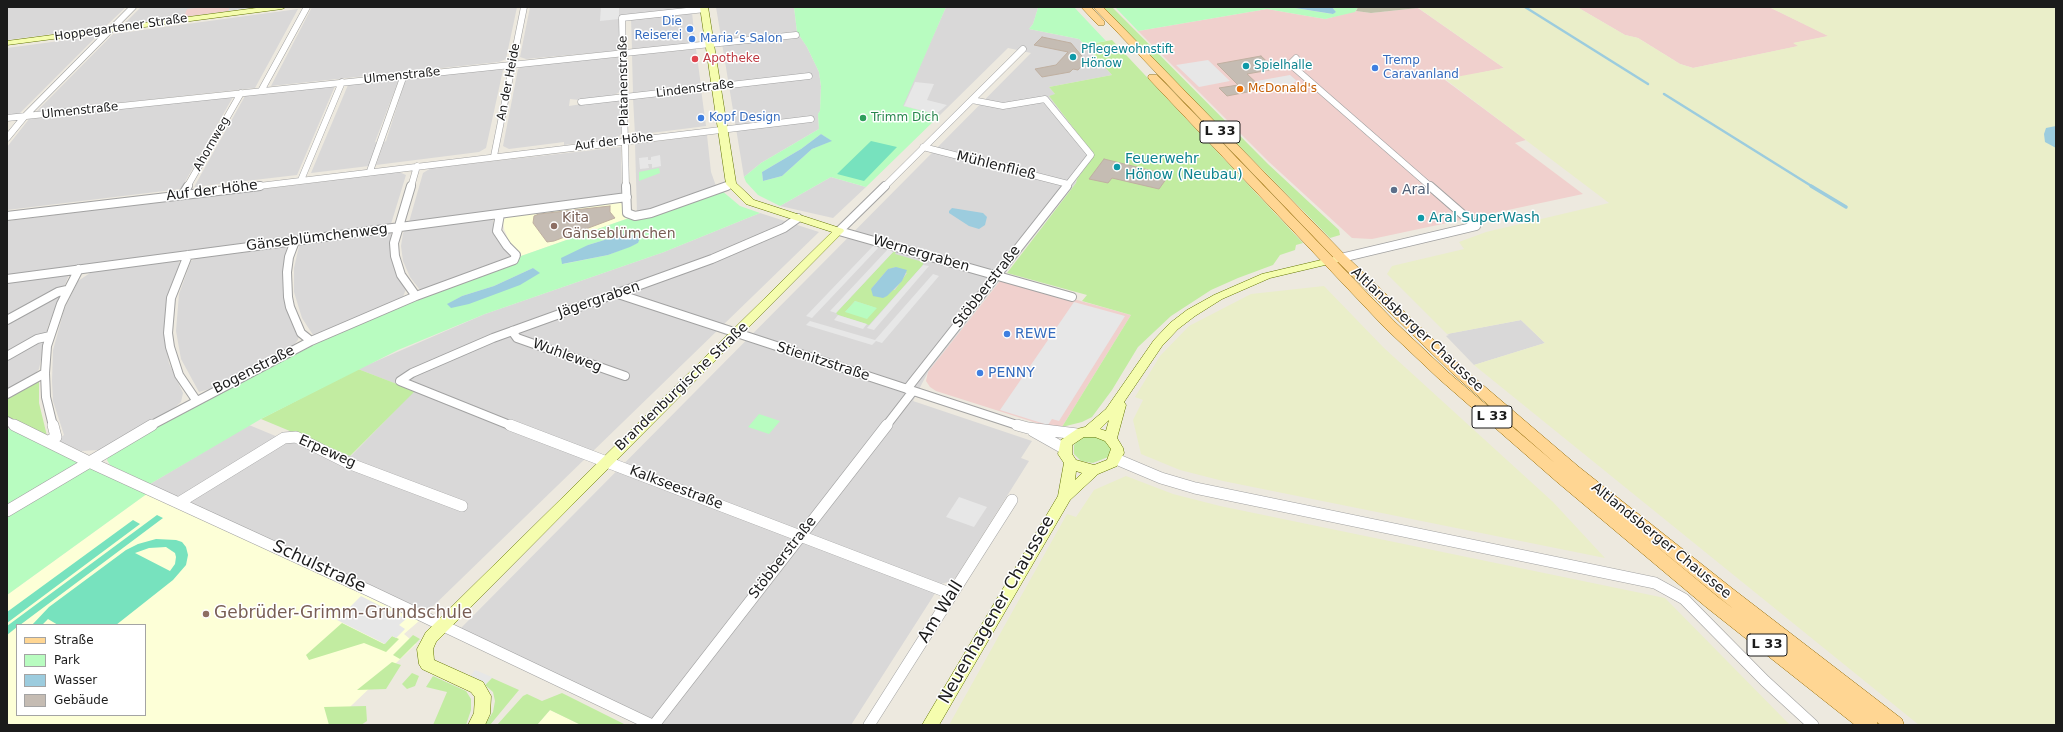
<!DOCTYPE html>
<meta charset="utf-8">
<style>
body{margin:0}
#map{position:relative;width:2063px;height:732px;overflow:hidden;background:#ede9df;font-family:"DejaVu Sans",sans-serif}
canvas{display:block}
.frame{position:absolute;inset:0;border:8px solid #1b1b1b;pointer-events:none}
.legend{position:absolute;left:16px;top:624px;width:130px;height:92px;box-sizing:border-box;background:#fff;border:1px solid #a4a4a4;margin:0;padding:5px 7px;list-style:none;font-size:12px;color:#1b1b1b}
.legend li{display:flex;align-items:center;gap:8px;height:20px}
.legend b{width:20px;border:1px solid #a4a4a4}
</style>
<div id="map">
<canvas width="2063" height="732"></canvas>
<div class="frame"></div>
<ul class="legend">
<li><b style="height:5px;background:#ffd693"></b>Straße</li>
<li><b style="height:11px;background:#b8fcc0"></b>Park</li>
<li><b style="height:11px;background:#9cccde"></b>Wasser</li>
<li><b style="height:11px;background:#c5bcb3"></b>Gebäude</li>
</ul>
</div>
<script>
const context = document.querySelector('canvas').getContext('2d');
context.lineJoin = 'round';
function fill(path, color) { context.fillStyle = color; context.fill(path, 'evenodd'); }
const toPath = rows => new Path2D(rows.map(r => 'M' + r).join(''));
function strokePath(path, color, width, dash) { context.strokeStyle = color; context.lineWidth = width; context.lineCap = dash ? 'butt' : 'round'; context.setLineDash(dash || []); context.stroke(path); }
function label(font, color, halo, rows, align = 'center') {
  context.font = font + ' "DejaVu Sans",sans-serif'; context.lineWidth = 3; context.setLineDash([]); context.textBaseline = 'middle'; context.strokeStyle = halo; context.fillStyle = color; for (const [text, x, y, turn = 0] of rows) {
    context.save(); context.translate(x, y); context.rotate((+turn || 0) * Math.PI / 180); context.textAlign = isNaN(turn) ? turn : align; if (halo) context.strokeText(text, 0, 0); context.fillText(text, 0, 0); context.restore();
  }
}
fill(toPath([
 [7,7,126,7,105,27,7,40],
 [141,7,257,7,123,25],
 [312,7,517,7,506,59,499,62,271,86],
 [530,7,691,7,691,9,620,16,620,48,615,51,526,59,520,57],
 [716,7,794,7,797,32,807,47,819,72,821,86,820,111,818,114,819,129,761,163,744,177],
 [946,7,1038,8,1033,24,1029,29,1079,39,1112,75,1049,87,1056,95,1049,96,1094,155,1077,179,1076,183,928,372,913,401,1032,441,1021,458,1029,461,956,577,952,581,941,584,851,725,665,725,460,629,1031,53,1008,48,940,115,902,106],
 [298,9,255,88,36,112,113,34],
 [692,12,695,43,632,49,631,18],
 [97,36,19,114,7,115,7,48],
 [696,49,701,86,633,93,632,55],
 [618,57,620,59,620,92,612,96,579,100,570,99,569,106,613,99,619,100,621,103,621,134,618,138,564,145,564,142,509,149,503,146,518,69,525,65],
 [497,68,503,70,486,148,479,152,376,165,384,142,386,141,406,78],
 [399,79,375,142,377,143,369,166,311,173,348,85],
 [335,86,297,175,194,187,245,96],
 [701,89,706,126,635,135,633,98],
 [233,97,181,189,7,210,7,147,29,119],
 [707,135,711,172,716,186,646,212,637,213,635,144],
 [621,147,622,191,620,194,409,222,423,173,431,168],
 [399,172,406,175,391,224,7,275,7,221],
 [831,177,866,187,833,218,780,206],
 [760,213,819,232,426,613,150,484,249,425,278,437,290,431,351,456,414,391,358,369,485,314,664,252],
 [491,218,493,220,494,230,510,254,509,258,420,290,410,277,403,261,401,246,403,233,406,230],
 [391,232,391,255,396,272,406,289,403,297,320,335,313,335,302,318,294,292,294,268,299,246,306,242],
 [286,246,288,250,283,273,283,294,288,313,299,335,298,340,292,347,213,388,199,392,181,359,176,331,179,294,191,261,199,257],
 [178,260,180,264,166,304,164,334,169,363,183,393,181,402,172,410,99,450,81,451,57,440,64,435,53,401,52,381,53,350,64,310,78,281,93,271],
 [69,275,48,326,39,369,35,374,7,391,7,280],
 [1521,320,1545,343,1474,365,1446,336,1449,335,1447,334]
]), '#d9d8d8');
fill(toPath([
 [205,7,230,7,228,11,184,17,187,9],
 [1577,7,1769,7,1829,36,1794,43,1799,46,1693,68,1680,64,1638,38,1625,35],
 [1418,8,1504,68,1445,80,1526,140,1515,143,1583,194,1372,239,1352,238,1269,162,1138,31,1267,9,1325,19,1356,11,1371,13],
 [1000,281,1009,281,1131,315,1062,427,1043,425,936,391,930,387,926,381,928,372]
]), '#f0d0cd');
fill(toPath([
 [620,202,632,217,521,256,521,253,509,241,504,229,503,220,509,216],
 [148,493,419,621,404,634,416,644,331,725,12,725,7,722,7,595],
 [17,625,145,625,145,715,17,715],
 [550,710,581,725,537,725]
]), '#fdffd7');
fill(toPath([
 [1358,7,1417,7,1418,8,1371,13,1356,11]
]), '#c1c2ab');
fill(toPath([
 [1417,7,1577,7,1625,35,1638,38,1680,64,1693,68,1798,46,1793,43,1828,36,1769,7,2056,7,2056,725,1919,725,1474,365,1545,343,1521,320,1447,334,1387,274,1392,266,1464,249,1459,242,1486,232,1609,203,1445,79,1504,68],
 [1324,286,1384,348,1553,502,1605,558,1223,481,1180,470,1141,454,1133,420,1143,400,1135,397,1160,356,1189,326,1251,294],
 [1126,476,1173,494,1220,506,1665,598,1790,725,949,725,1067,514,1076,517,1094,490]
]), '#eaeec9');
fill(toPath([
 [1102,7,1112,7,1268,164,1339,230,1340,235,1330,238],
 [1112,40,1303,243,1296,245,1295,250,1280,255,1273,265,1238,278,1211,290,1171,316,1138,347,1112,390,1092,417,1082,422,1062,427,1131,315,1082,301,1087,295,1007,273,1076,183,1077,179,1094,155,1049,96,1055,94,1049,87,1112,75,1085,45],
 [894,251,896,252,895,254,923,262,923,265,869,325,838,315,836,313],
 [896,267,907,273,895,290,871,289,888,269],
 [855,301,876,308,845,312],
 [358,369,415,391,350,456,261,419],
 [39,378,39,403,47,436,7,417,7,396],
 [1094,435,1106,440,1111,448,1108,457,1093,463,1081,461,1074,454,1074,445,1081,437],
 [342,623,384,644,392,636,399,639,386,652,364,643,309,660,306,655],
 [413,635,420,639,400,659,393,655],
 [392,662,401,665,386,689,357,690],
 [412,673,419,676,415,686,407,689,402,684],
 [433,676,466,691,471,699,471,710,466,725,433,725,447,692,426,687],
 [492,678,519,690,490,725,487,725,485,724,493,712,495,701,493,692,485,685],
 [562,693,626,725,581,725,550,710,537,725,497,725,523,696,527,694,542,701],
 [366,706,367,721,361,725,329,725,324,707]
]), '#c2eca1');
fill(toPath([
 [794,7,946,7,903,106,940,115,866,187,831,177,780,206,758,195,746,182,744,177,761,163,819,129,818,114,820,111,821,86,819,72,807,47,797,32],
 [821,134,831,141,812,149,782,176,763,181,762,172,801,149],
 [1027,7,1074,7,1106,41,1085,45,1079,39,1029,29,1033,24,1038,8],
 [1115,7,1289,7,1332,14,1336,12,1332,7,1358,7,1355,12,1325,19,1267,9,1138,31],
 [659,168,660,173,639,181,639,172],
 [721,190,740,206,760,213,664,252,485,314,398,350,261,419,150,484,110,465,107,460,110,453,176,416,329,337,403,306,516,262,521,256,629,218],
 [624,234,638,243,608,255,563,264,588,245],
 [533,268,539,273,532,277,448,304,462,296,494,286],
 [855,301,877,308,867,319,845,312],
 [759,414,780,421,769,434,748,427],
 [7,428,148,493,7,595]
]), '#b8fcc0');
fill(toPath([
 [871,141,897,147,864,181,837,174],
 [157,515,163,518,20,625,17,625,17,627,7,635,7,626],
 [133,520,140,524,7,623,7,612],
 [156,539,176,540,182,542,186,547,188,555,186,565,173,580,116,625,58,625,48,619,42,625,32,625,49,607,126,550,138,544],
 [166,547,175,553,176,557,175,564,170,571,135,553,149,548]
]), '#77e2be');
fill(toPath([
 [601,7,619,7,619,19,600,21],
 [1208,60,1230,81,1199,87,1176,65],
 [1290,75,1297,81,1293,83,1296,86,1268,92,1257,81],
 [915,82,934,84,927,100,947,105,936,114,904,106],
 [660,155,661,166,652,168,652,164,648,164,649,168,640,169,639,158,648,157,648,160,651,160,651,157],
 [874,245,880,246,812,318,806,316],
 [888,249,894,251,836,313,830,311],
 [923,265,929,266,874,330,867,328],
 [933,274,939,276,882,343,876,341,872,345,806,325,810,321,875,340],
 [1074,302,1125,316,1059,421,1052,419,1048,425,1000,410],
 [838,315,867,324,863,329,834,320],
 [959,497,987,507,974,527,946,517],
 [361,596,406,619,399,625,405,629,396,638,392,636,385,644,337,620],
 [475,670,492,677,485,685,469,678]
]), '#e7e7e7');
fill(toPath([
 [1289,7,1332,7,1336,12,1333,14],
 [2056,126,2056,148,2045,142,2044,134,2046,128],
 [821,134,832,141,812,149,782,176,763,181,762,172,801,149],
 [952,208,983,213,987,217,985,225,979,229,969,226,949,213,949,211],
 [624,234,636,235,640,238,638,243,630,247,608,255,562,264,561,258,588,245],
 [896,267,907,270,902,281,887,296,883,298,873,296,871,289,888,269],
 [533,268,540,273,520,285,469,304,451,308,447,304,462,296,494,286]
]), '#9cccde');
strokePath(toPath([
 [1525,7,1648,84],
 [1664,94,1813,187]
]), '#9cccde', 2.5);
strokePath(toPath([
 [1811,186,1846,207]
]), '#9cccde', 3.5);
const building = toPath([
 [1042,37,1071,43,1086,61,1078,70,1073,69,1070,72,1042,77,1035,69,1056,65,1068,52,1034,45,1042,37],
 [1261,56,1275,69,1247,74,1263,89,1227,96,1219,88,1238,85,1217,64,1261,56],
 [1104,159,1169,175,1159,189,1112,178,1108,183,1089,179,1104,159],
 [610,206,610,212,615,218,554,241,547,242,533,223,534,216,539,214,610,206]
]);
fill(building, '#c5bcb3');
strokePath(building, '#c0b0a1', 1);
const streetFar2 = toPath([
 [1296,58,1290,64,1431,187],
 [261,91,307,7],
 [972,100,1003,106,1045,99,1091,155,1066,187],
 [581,102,809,76],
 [7,118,796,35],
 [7,138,25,116,133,7],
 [923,147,1068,184],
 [494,156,524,7],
 [370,171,404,75],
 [301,180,342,82],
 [187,187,241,93],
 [251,187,811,119],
 [411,187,417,166],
 [626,187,622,18,705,9],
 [724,187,731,184],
 [884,187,1023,49]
]);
const streetFar1 = toPath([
 [411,186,394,243,395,256,401,275,416,296],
 [626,186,627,213,635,216,651,213,727,186],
 [885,186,839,231,1072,297],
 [183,194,188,186],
 [7,216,260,186],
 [295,241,289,257,287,272,288,297,290,307,301,333,311,341],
 [188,255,171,298,168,333,170,347,179,375,196,400],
 [1341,258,1476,226,1430,186],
 [7,279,627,197],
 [618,294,1020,426],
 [7,320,58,292,67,290],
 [512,331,517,338,625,376],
 [7,356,37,339,50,336],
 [907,389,1067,186],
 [7,394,45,373],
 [7,421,16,426],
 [53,426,46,397,45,373,47,346,61,304,79,269],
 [150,426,311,341,416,296,514,260,516,255,507,246,497,231,500,214],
 [512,426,400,381,412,373,493,338,712,259,784,228,798,218],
 [886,426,913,391]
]);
const street = toPath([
 [14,425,87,461,370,591,652,725],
 [510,425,952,594],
 [1017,425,1028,428,1077,434],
 [1033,431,1065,449],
 [49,441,56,437,53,425],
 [1116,459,1161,478,1195,488,1655,583,1684,599,1765,681,1813,725],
 [180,502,284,438,296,437,348,463,462,506],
 [7,511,152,425],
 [654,725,887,425],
 [869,725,1012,500]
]);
const secondary = toPath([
 [264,7,286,7,282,9,7,45,7,41,264,7],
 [700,7,708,7,736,183,754,200,843,229,844,231,436,642,433,649,434,660,483,682,491,696,490,714,485,725,468,725,474,713,475,697,471,692,422,669,419,664,417,649,426,632,832,232,746,204,726,184,700,7],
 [1338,256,1342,257,1343,259,1342,261,1270,278,1222,299,1195,316,1178,329,1162,346,1124,402,1126,405,1117,438,1123,448,1124,453,1117,466,1098,474,1070,500,939,725,922,725,1058,496,1064,463,1058,454,1061,440,1077,429,1085,427,1106,409,1154,340,1170,323,1187,310,1214,295,1262,274,1338,256],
 [1109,420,1106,431,1100,429,1109,420],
 [1084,437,1095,437,1105,441,1111,449,1107,460,1094,465,1076,460,1072,454,1072,445,1084,437],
 [1076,471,1082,473,1075,480,1076,471]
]);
const primary = toPath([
 [1081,7,1091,7,1104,21,1104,25,1098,25,1081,7],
 [1093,7,1103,7,1345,255,1463,368,1579,467,1733,589,1902,719,1904,725,1881,725,1877,722,1878,725,1855,725,1706,607,1557,482,1439,379,1385,328,1149,79,1148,77,1149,75,1157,75,1395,322,1449,373,1556,464,1453,374,1337,261,1093,7],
 [1633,527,1721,599,1735,610,1718,597,1633,527]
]);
strokePath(streetFar2, '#a2a2a2', 7);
strokePath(streetFar1, '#a2a2a2', 10);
strokePath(street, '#a2a2a2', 12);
strokePath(secondary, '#627400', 1);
strokePath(primary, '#926900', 1);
strokePath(streetFar2, '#fff', 6);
strokePath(streetFar1, '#fff', 8);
strokePath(street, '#fff', 11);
fill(secondary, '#f5fdae');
fill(primary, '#ffd693');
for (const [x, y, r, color] of [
 [690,29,4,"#3f7fe0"],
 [692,39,4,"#3f7fe0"],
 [1073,57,4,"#0f9aa8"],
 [695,59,4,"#e0444e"],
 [1246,66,4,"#0f9aa8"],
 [1375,68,4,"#3f7fe0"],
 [1240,89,4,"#e8710a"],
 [701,118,4,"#3f7fe0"],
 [863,118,4,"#2e9e5b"],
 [1117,167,4,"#0f9aa8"],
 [1394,190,4,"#5c6f8a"],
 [1421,218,4,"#0f9aa8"],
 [554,226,4,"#8d6e63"],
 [1007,334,4,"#3f7fe0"],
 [980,373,4,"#3f7fe0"],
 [206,614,4,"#8d6e63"]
]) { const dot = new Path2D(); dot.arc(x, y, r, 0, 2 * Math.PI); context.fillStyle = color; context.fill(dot); strokePath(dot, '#fff', 1.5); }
label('12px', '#366cbe', '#fff', [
 ["Die",682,22,"right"],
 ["Reiserei",682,36,"right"],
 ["Maria´s Salon",700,39],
 ["Tremp",1383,61],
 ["Caravanland",1383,75],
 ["Kopf Design",709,118]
], 'left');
label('12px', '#1b1b1b', '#fff', [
 ["Hoppegartener Straße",121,28,-8],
 ["Ulmenstraße",402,76,-6],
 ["Platanenstraße",624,81,-91],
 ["An der Heide",509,82,-79],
 ["Lindenstraße",695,89,-7],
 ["Ulmenstraße",80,111,-6],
 ["Auf der Höhe",614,142,-7],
 ["Ahornweg",212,144,-60]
]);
label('12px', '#0d838f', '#fff', [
 ["Pflegewohnstift",1081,50],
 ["Hönow",1081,64],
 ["Spielhalle",1254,66]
], 'left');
label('12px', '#be3a42', '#fff', [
 ["Apotheke",703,59]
], 'left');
label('12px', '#c56008', '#fff', [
 ["McDonald's",1248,89]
], 'left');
label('12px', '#27864d', '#fff', [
 ["Trimm Dich",871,118]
], 'left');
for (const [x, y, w] of [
 [1220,132,40],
 [1492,417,40],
 [1767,645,40]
]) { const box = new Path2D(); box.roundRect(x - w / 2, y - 11, w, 22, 3); context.fillStyle = '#fff'; context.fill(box); strokePath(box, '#1b1b1b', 1); }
label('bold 13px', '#1b1b1b', null, [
 ["L 33",1220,132],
 ["L 33",1492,417],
 ["L 33",1767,645]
]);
label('14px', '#0d838f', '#fff', [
 ["Feuerwehr",1125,159],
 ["Hönow (Neubau)",1125,175],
 ["Aral SuperWash",1429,218]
], 'left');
label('14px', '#1b1b1b', '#fff', [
 ["Mühlenfließ",996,166,14],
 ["Auf der Höhe",212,191,-7],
 ["Gänseblümchenweg",317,238,-7],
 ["Wernergraben",921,254,16],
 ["Stöbberstraße",987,287,-52],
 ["Jägergraben",599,300,-19],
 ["Altlandsberger Chaussee",1417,330,43],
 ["Wuhleweg",567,356,20],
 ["Stienitzstraße",823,362,18],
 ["Bogenstraße",254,370,-27],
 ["Brandenburgische Straße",682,387,-44],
 ["Erpeweg",327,452,24],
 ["Kalkseestraße",676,488,21],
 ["Altlandsberger Chaussee",1661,541,39],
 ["Stöbberstraße",783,558,-52]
]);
label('14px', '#4e5e75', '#fff', [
 ["Aral",1402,190]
], 'left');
label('14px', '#785e54', '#fff', [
 ["Kita",562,218],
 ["Gänseblümchen",562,234]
], 'left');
label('14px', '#366cbe', '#fff', [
 ["REWE",1015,334],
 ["PENNY",988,373]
], 'left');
label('17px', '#1b1b1b', '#fff', [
 ["Schulstraße",319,567,25],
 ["Neuenhagener Chaussee",997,610,-60],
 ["Am Wall",941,612,-58]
]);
label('17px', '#785e54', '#fff', [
 ["Gebrüder-Grimm-Grundschule",214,614]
], 'left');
</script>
